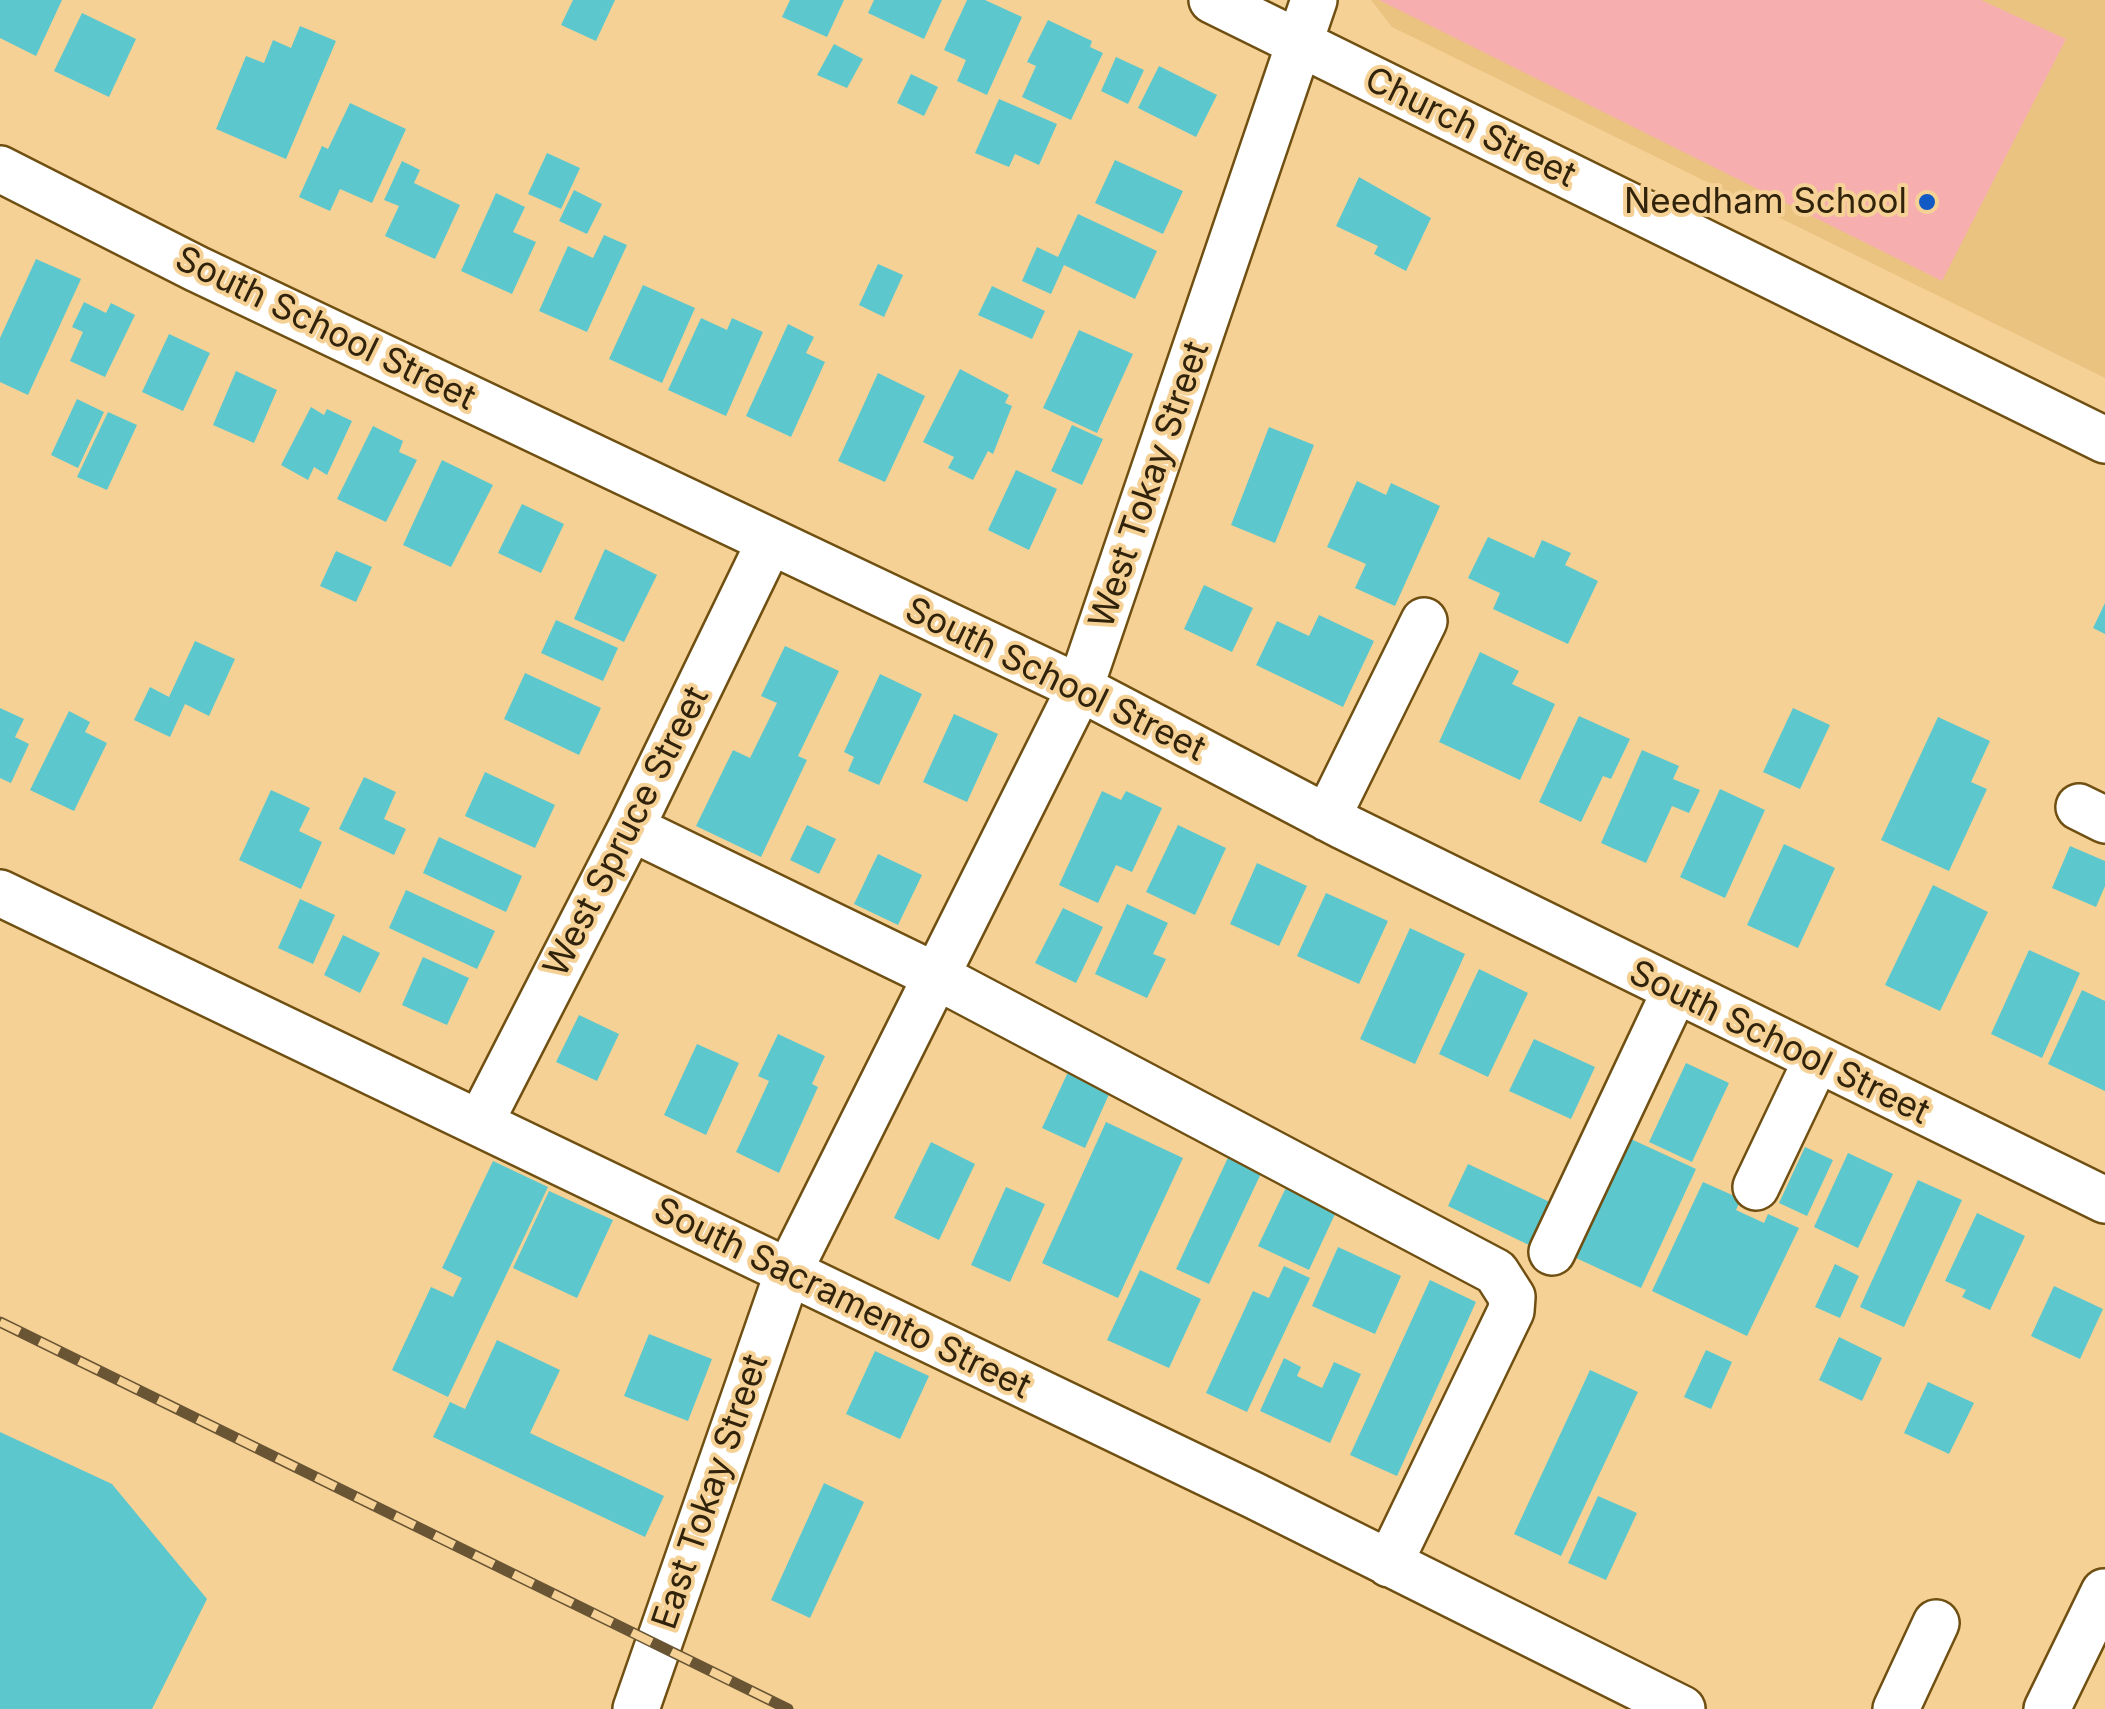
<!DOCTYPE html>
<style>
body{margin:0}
canvas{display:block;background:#f5d196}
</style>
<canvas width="2105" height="1709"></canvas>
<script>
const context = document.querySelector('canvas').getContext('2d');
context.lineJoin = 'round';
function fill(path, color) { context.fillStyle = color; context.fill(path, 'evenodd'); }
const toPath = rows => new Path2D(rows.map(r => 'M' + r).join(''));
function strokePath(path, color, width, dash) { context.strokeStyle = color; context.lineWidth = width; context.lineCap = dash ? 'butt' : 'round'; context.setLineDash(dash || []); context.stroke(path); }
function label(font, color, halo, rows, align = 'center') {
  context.font = font + ' Inter,sans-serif'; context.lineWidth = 8; context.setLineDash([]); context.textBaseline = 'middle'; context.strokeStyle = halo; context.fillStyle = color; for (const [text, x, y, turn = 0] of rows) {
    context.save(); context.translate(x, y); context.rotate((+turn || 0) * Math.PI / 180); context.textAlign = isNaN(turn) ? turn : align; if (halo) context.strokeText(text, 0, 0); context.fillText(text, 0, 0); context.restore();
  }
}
fill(toPath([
 [1371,0,2105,0,2105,378,1392,27]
]), '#ebc381');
fill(toPath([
 [1379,0,1981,0,2066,39,1942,281]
]), '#f7aeae');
fill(toPath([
 [0,0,62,0,36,56,0,38],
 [573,0,615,0,596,41,561,25],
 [790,0,844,0,827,37,782,17],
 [874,0,942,0,924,39,868,13],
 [967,0,985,0,1022,17,987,95,957,81,966,60,944,50],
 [82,13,136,39,109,97,54,71],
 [1048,20,1092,41,1090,47,1103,53,1071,120,1022,97,1036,66,1027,62],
 [300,26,336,41,286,159,216,129,246,56,264,63,273,40,291,48],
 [834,44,863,59,847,88,817,75],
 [1116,57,1144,70,1128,104,1101,91],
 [1159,66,1217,95,1196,137,1138,108],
 [911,74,938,87,924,116,897,103],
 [999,99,1057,124,1039,165,1015,154,1009,167,975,153],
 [350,103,406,129,372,203,340,189,330,211,299,197,322,146,328,149],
 [547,153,580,168,561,209,528,194],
 [1115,160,1183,191,1163,234,1095,203],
 [402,161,420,170,414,183,460,205,435,259,385,236,399,206,384,200],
 [1359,177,1431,218,1406,271,1374,254,1378,246,1336,226],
 [574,190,602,204,587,234,559,221],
 [496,193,525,207,513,232,536,242,512,294,461,271],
 [1078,214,1157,251,1135,299,1064,265,1051,294,1022,281,1037,247,1058,257],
 [604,235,627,245,587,332,539,311,568,246,593,258],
 [36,259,81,279,28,395,0,382,0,338],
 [878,264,903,275,884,317,859,305],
 [643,285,695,308,662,383,609,359],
 [992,286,1045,311,1032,339,978,315],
 [84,302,106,313,111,303,135,315,105,377,70,361,83,332,72,327],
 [701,318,727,330,732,318,763,332,726,416,668,390],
 [788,324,814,337,806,353,825,362,791,437,746,416],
 [1079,330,1133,354,1097,433,1043,408],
 [169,334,210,353,183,411,142,392],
 [960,369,1009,395,1005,403,1012,406,993,454,988,451,973,480,948,468,954,457,923,442],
 [236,371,277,390,254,443,213,425],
 [878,373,925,396,885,482,838,461],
 [77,399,104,412,78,468,51,455],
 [311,407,324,415,327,409,352,421,327,475,314,467,308,480,281,465],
 [108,412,137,425,107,490,77,477],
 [1072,425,1103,439,1082,485,1051,471],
 [373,426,403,441,399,452,417,460,386,522,337,499],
 [1269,427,1314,445,1275,543,1231,525],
 [442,460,493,485,451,567,403,545],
 [1016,470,1057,489,1029,550,988,530],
 [1357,481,1386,495,1391,483,1440,506,1395,606,1355,588,1366,564,1327,547],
 [522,504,564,524,541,573,498,553],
 [1488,537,1534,558,1542,540,1571,553,1565,565,1598,581,1568,644,1493,609,1500,593,1468,578],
 [605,549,657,575,624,642,574,619],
 [336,551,372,567,356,602,320,586],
 [1204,585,1253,608,1232,652,1184,629],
 [2105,603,2105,634,2093,628],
 [1319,615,1374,641,1343,707,1256,665,1277,621,1309,636],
 [556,620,618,648,603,681,541,653],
 [195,641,235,659,209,716,185,704,170,737,134,720,150,687,169,697],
 [785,646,839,671,798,756,807,760,761,857,696,826,733,750,750,758,777,703,761,696],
 [1480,652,1519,671,1512,684,1555,704,1520,780,1439,742],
 [525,673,601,708,579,755,504,719],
 [880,674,922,694,879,785,848,771,854,757,844,752],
 [0,708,24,719,15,737,29,744,11,783,0,778],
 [1793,708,1830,725,1800,789,1763,772],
 [69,711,90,722,85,732,107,743,74,811,30,790],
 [954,714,998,734,967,802,923,782],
 [1579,716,1630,739,1611,779,1603,776,1581,822,1539,802],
 [1938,717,1990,741,1971,782,1987,789,1949,871,1881,840],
 [1642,750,1679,766,1673,779,1700,790,1689,813,1672,806,1646,863,1601,843],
 [485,772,555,805,535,848,465,816],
 [364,777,396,792,384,819,406,829,394,855,339,829],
 [1720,789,1765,810,1725,898,1680,877],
 [271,790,310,808,299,831,322,842,301,889,239,860],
 [1102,791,1121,800,1126,791,1162,808,1132,872,1116,865,1098,903,1059,885],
 [807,825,836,839,819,874,790,860],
 [1178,825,1226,848,1195,915,1146,892],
 [439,837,522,876,506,912,423,873],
 [1784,844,1835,868,1798,948,1747,925],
 [2070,846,2105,861,2105,886,2096,907,2052,888],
 [878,854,922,875,898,925,854,904],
 [1257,863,1307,886,1279,946,1230,924],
 [1933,885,1988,912,1940,1011,1885,985],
 [406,890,495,931,477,969,389,928],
 [1326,893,1388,921,1359,984,1297,956],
 [300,899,335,915,313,964,278,948],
 [1127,904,1168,923,1153,954,1166,959,1147,998,1095,974],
 [1063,908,1103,927,1076,983,1035,963],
 [1410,928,1465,954,1415,1064,1360,1039],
 [343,935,380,953,360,993,324,975],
 [2029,950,2080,973,2042,1058,1991,1034],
 [423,957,469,978,447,1025,402,1005],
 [1479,969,1528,993,1488,1077,1439,1054],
 [2082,990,2105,1001,2105,1091,2048,1064],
 [579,1015,619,1034,597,1081,556,1062],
 [778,1034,825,1056,812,1084,818,1087,779,1173,736,1152,769,1081,758,1076],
 [1534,1039,1595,1067,1571,1119,1509,1091],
 [697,1044,739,1063,706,1135,664,1115],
 [1686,1063,1729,1083,1692,1162,1649,1142],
 [1068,1072,1110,1092,1085,1148,1042,1128],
 [1106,1122,1183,1158,1118,1298,1042,1263],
 [1631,1139,1696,1169,1641,1288,1576,1258],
 [931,1142,975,1164,939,1240,894,1218],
 [1805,1147,1833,1160,1807,1216,1779,1203],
 [1232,1149,1265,1165,1209,1284,1176,1269],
 [1848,1153,1893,1174,1858,1248,1814,1227],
 [493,1161,548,1187,448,1397,392,1370,431,1287,453,1297,462,1278,442,1268],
 [1468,1164,1552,1203,1531,1246,1448,1206],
 [1292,1175,1342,1199,1309,1270,1258,1246],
 [1918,1180,1962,1200,1904,1327,1860,1307],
 [1703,1182,1741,1199,1736,1210,1764,1223,1768,1214,1799,1228,1747,1336,1652,1291],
 [1006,1187,1045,1204,1010,1282,971,1265],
 [549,1191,613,1220,577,1298,513,1268],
 [1977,1213,2025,1236,1990,1310,1962,1297,1966,1290,1945,1281],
 [1338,1247,1401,1276,1375,1334,1312,1306],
 [1835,1264,1859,1276,1840,1318,1815,1307],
 [1284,1266,1310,1278,1247,1412,1206,1393,1253,1291,1269,1298],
 [1140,1270,1201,1299,1169,1368,1107,1340],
 [1430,1280,1476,1302,1397,1476,1350,1455],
 [2054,1286,2103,1309,2080,1359,2031,1336],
 [649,1334,712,1359,688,1421,624,1396],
 [1839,1337,1882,1358,1862,1401,1819,1380],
 [497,1340,560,1370,530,1433,664,1496,645,1537,433,1437,450,1402,465,1409],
 [1706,1350,1732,1362,1711,1409,1684,1397],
 [875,1351,929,1376,900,1439,846,1414],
 [1284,1358,1301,1367,1297,1376,1322,1388,1334,1362,1361,1374,1330,1443,1260,1411],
 [1590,1370,1638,1392,1561,1556,1514,1534],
 [1928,1382,1974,1403,1949,1454,1904,1433],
 [0,1432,112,1484,207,1599,152,1709,0,1709],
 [824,1483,864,1502,810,1618,771,1600],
 [1598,1496,1637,1513,1606,1580,1568,1563]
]), '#5cc8cd');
const minor = toPath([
 [1212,0,2105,440],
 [0,169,197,269,1080,688,1343,826,2105,1200],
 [2079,807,2105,820],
 [1327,818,1424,621],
 [631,828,938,977,1496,1272,1512,1297,1511,1311,1389,1564],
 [0,893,1253,1495,1682,1709],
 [481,1121,631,828,770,541],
 [1756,1187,1816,1061],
 [1552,1252,1675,991],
 [636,1709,787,1275,1080,688,1314,0],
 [1896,1709,1936,1623],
 [2047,1709,2104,1592]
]);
strokePath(minor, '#705012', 50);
strokePath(minor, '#fff', 45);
const rail = toPath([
 [0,1322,788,1709]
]);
strokePath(rail, '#695533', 11);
strokePath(rail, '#f5d196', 8, [22]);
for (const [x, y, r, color] of [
 [1927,202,10,"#1159c4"]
]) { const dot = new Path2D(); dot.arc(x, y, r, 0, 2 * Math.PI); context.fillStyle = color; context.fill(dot); strokePath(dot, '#f5d196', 4); }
label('35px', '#31230b', '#f5d196', [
 ["Church Street",1470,128,26],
 ["South School Street",325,329,26],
 ["West Tokay Street",1150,485,-71],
 ["South School Street",1055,680,26],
 ["West Spruce Street",627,832,-63],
 ["South School Street",1779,1043,26],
 ["South Sacramento Street",842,1299,26],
 ["East Tokay Street",711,1492,-71]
]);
label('35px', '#31230b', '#f5d196', [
 ["Needham School",1907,202]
], 'right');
</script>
